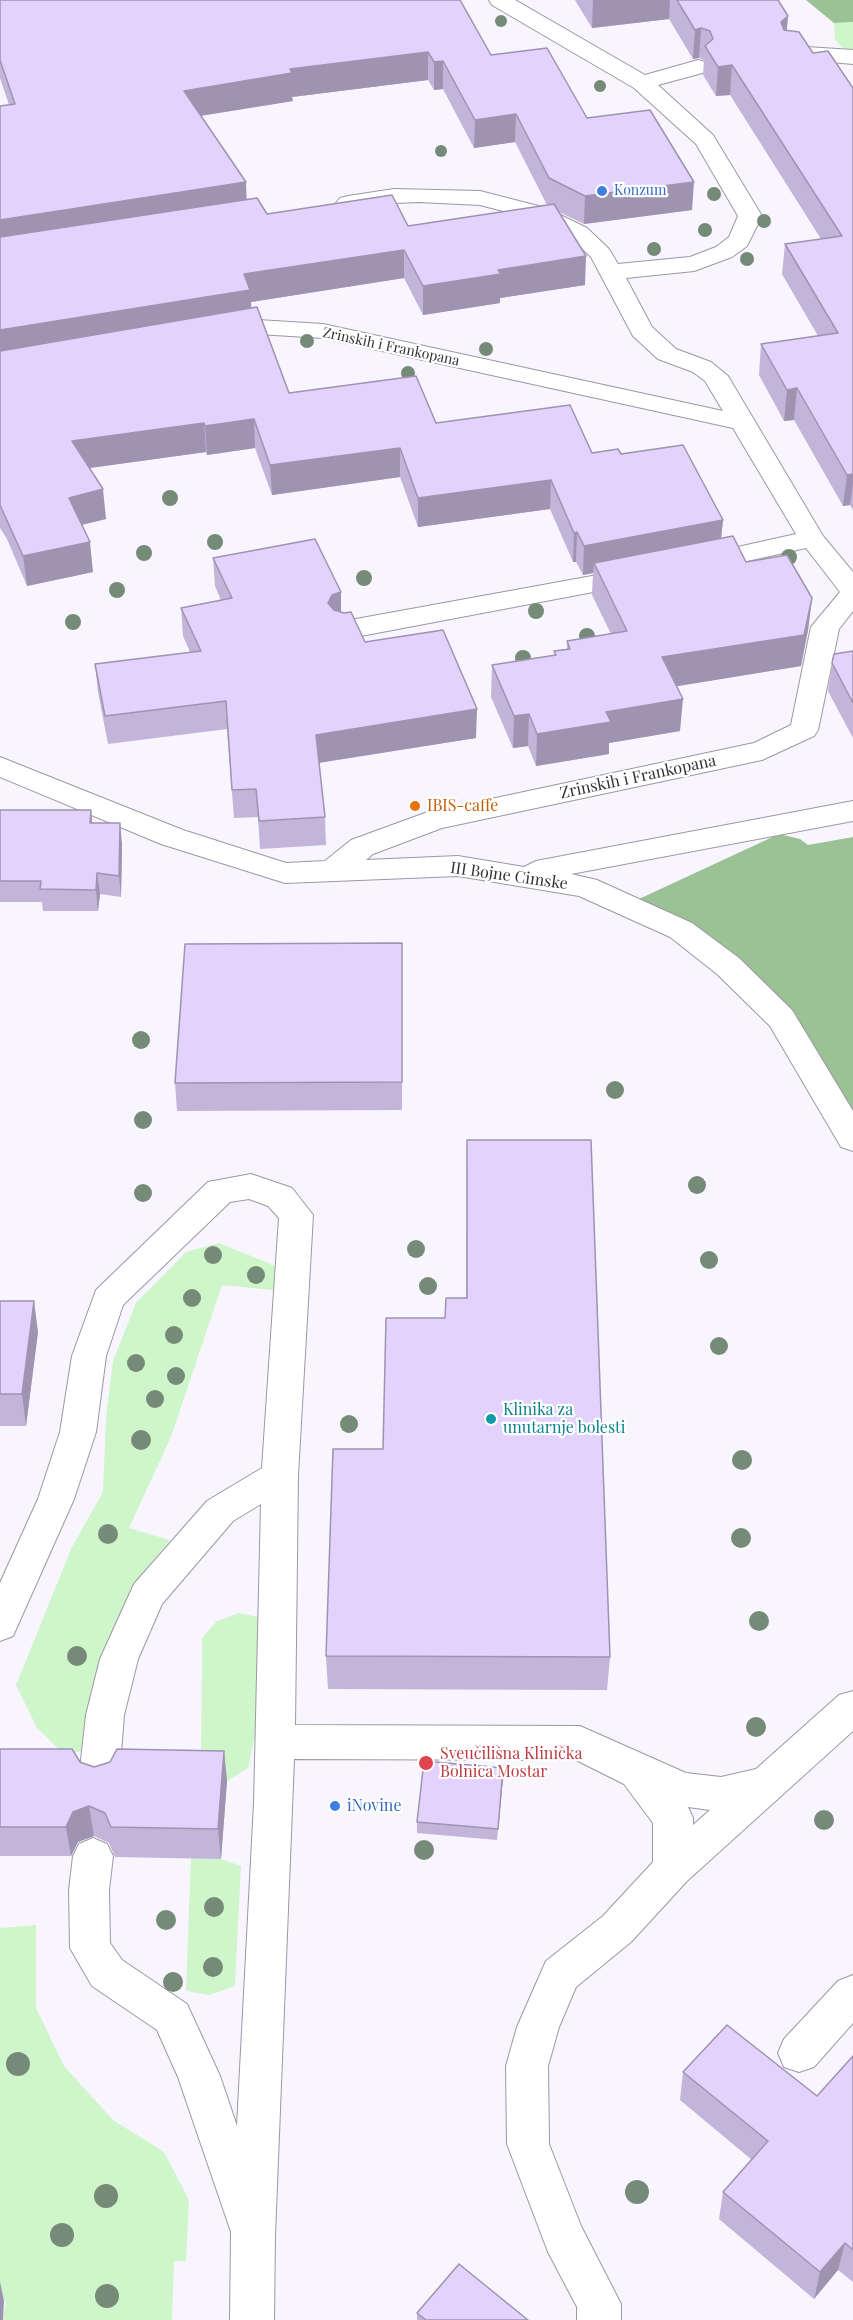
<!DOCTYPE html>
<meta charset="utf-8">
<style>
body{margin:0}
canvas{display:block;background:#f8f5fe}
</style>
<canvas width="853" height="2320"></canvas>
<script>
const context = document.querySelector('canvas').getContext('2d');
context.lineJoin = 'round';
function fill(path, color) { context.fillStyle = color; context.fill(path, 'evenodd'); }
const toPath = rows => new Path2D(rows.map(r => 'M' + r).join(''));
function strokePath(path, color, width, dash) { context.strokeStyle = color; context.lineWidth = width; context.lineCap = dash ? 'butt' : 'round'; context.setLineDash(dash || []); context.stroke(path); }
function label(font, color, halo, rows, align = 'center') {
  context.font = font + ' "Playfair Display",serif'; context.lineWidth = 4.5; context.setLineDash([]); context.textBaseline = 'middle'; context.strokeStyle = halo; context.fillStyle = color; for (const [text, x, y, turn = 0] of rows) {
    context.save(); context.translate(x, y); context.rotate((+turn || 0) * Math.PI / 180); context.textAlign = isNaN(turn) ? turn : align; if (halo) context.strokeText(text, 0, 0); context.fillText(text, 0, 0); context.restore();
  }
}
fill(toPath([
 [853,22,853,57,848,55,835,39,834,23],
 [219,1243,278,1267,273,1290,222,1285,171,1437,129,1528,170,1540,131,1588,110,1637,102,1748,64,1754,37,1728,16,1685,72,1547,103,1492,106,1417,113,1361,136,1303,186,1252],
 [239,1613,262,1618,256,1731,248,1768,227,1781,201,1780,202,1638,217,1621],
 [191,1858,221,1859,241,1866,235,1986,209,1995,186,1991],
 [36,1925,36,2008,64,2066,113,2120,164,2152,189,2200,186,2261,174,2261,172,2320,3,2320,6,2301,0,2300,0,1928]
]), '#cff5ca');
fill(toPath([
 [806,0,853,0,853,22,834,23],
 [779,834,800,839,808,845,853,837,853,1139,728,966,626,905]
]), '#9ac295');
const minor = toPath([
 [489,0,515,0,645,75,698,60,706,62,709,67,706,72,658,85,713,135,762,216,747,246,732,257,694,271,626,278,652,327,676,349,711,362,728,376,823,536,853,572,853,611,839,629,818,730,814,736,762,760,442,828,373,854,366,860,458,856,524,867,536,861,853,801,853,821,571,874,597,880,692,923,739,958,792,1010,853,1111,853,1151,841,1147,770,1026,717,974,670,937,579,896,458,876,285,883,161,844,0,777,0,757,183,830,286,863,325,861,351,840,425,813,754,743,791,725,811,627,840,592,806,548,698,572,688,570,684,564,688,558,796,534,733,428,323,338,258,334,221,340,212,338,209,333,212,328,258,320,323,324,723,411,705,381,693,372,658,359,633,336,591,257,571,238,530,218,480,205,419,202,394,203,348,210,340,208,336,203,340,198,348,196,394,189,480,191,546,208,587,228,609,249,618,264,690,257,716,247,729,237,738,216,696,144,634,88,492,5,489,0],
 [791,46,853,50,853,64,783,58,780,53,783,48,791,46],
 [636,568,646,570,650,576,646,582,345,639,335,636,331,630,335,624,345,621,636,568],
 [251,1174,292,1188,313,1215,298,1475,295,1725,580,1726,686,1773,721,1777,756,1769,839,1695,853,1691,853,1731,687,1881,631,1942,576,1987,559,2027,548,2066,549,2144,581,2226,621,2304,621,2320,577,2320,577,2307,548,2252,507,2144,506,2066,517,2027,546,1961,603,1916,653,1862,653,1823,624,1784,576,1760,294,1759,275,2235,274,2320,230,2320,231,2232,178,2077,157,2030,92,1986,70,1948,69,1890,73,1856,79,1844,93,1838,107,1844,113,1856,109,1890,110,1943,122,1960,187,2004,220,2076,237,2126,254,1803,261,1504,233,1521,162,1604,138,1659,124,1715,119,1778,113,1790,99,1795,85,1790,79,1778,86,1715,100,1659,134,1584,207,1501,262,1468,279,1218,268,1206,249,1199,230,1202,123,1305,106,1356,96,1432,74,1499,13,1636,0,1641,0,1583,38,1499,60,1432,72,1356,96,1290,208,1182,251,1174],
 [688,1807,710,1810,693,1825,693,1818,688,1807],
 [853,1975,853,2023,814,2067,799,2072,784,2067,778,2053,784,2039,838,1981,853,1975]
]);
strokePath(minor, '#9c98a3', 2);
fill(minor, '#fff');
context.fillStyle = '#768b77';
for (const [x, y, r] of [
 [501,21,6],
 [600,86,6],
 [441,151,6],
 [714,194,7],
 [764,221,7],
 [705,230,7],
 [654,249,7],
 [747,259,7],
 [307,341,7],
 [486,349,7],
 [408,373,7],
 [170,498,8],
 [215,542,8],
 [144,553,8],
 [789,557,8],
 [364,578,8],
 [117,590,8],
 [536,611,8],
 [73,622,8],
 [587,636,8],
 [523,658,8],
 [141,1040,9],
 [615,1090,9],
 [143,1120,9],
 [697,1185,9],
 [143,1193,9],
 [416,1249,9],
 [213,1255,9],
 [709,1260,9],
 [256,1275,9],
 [428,1286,9],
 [192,1298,9],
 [174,1335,9],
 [719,1346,9],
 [136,1363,9],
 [176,1376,9],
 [155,1399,9],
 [349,1424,9],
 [141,1440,10],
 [742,1460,10],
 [108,1534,10],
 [741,1538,10],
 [759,1621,10],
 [77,1656,10],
 [756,1727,10],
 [824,1820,10],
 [424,1850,10],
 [214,1907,10],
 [166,1920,10],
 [213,1967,10],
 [173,1982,10],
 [18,2064,12],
 [637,2192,12],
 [106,2196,12],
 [62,2235,12],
 [107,2296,12]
]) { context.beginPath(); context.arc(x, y, r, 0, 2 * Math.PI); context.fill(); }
fill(toPath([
 [0,0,491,55,587,118,692,210,584,224,559,212,585,285,500,298,500,303,423,315,404,278,251,302,251,308,289,393,436,423,592,453,621,454,723,520,721,538,746,562,812,598,808,630,801,666,676,686,680,731,609,743,609,754,536,766,528,746,513,748,491,697,492,665,554,655,554,651,567,649,567,641,611,634,592,595,593,573,583,575,576,562,573,562,550,509,418,527,400,477,272,495,255,448,207,455,206,452,90,468,106,519,82,525,93,572,27,586,7,539,0,528,0,106,9,105,0,78],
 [428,80,434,90,443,89,474,148,515,142,547,205,408,226,267,214,246,200,246,182,201,116,293,101,292,97],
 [575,0,778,0,788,16,787,30,853,88,853,510,850,505,843,506,794,420,784,421,759,375,761,344,818,336,782,274,785,244,821,239,730,95,716,96,703,75,704,60,699,58,693,59,669,19,592,28],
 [213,558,341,592,341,612,365,642,476,738,319,763,325,817,326,845,260,849,258,817,234,818,227,729,108,744,98,692,95,664,190,652,183,636,181,608,221,600,215,586],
 [853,651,853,738,828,691,832,663],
 [0,810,91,810,92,823,122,844,121,897,100,894,98,911,43,911,42,902,0,902],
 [402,971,402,1110,177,1111,175,1083],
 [467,1140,610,1657,607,1690,328,1689,326,1656,383,1449,445,1318,466,1298],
 [0,1301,38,1332,26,1426,0,1426],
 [0,1749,80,1762,94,1767,224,1751,227,1781,221,1859,115,1857,109,1843,94,1836,78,1842,71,1856,0,1856],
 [503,1778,497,1840,417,1833,417,1822],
 [853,2056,853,2282,838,2270,814,2299,719,2219,723,2192,752,2160,680,2100,683,2072,817,2096],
 [417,2313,528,2320,417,2320]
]), '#c2b5d9');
fill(toPath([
 [593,0,670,0,669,19,592,28],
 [788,16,785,45,781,22],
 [701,28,699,58,693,59,695,30],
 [428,52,428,80,292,97,293,101,186,118,184,91,290,69],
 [443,61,443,89,434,90,434,62],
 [732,65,730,95,716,96,718,67],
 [516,114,515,142,474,148,475,120],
 [246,182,247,210,0,249,0,220],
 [694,182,692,210,584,224,585,196],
 [404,250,404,278,251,302,252,319,0,360,0,330,244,274],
 [586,256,585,285,500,298,500,303,423,315,423,286,498,270],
 [797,388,794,420,784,421,787,390],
 [254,419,255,448,207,455,205,426],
 [204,423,206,452,75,470,72,441],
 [400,448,400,477,272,495,270,465],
 [853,474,853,483,850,505,843,506,847,475],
 [551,480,550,509,418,527,418,498],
 [103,489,106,519,72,527,69,498],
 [723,520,720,549,594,563,593,573,583,575,584,546],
 [577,532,576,562,573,562,574,533],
 [90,542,93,572,27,586,23,556],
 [341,592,341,620,328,603,332,595],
 [812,598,808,630,801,666,660,689,662,657],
 [683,699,680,731,609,743,609,754,536,766,537,734,606,712],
 [477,709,476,738,317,763,316,735],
 [529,714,528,746,513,748,514,716],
 [91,810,93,831,90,823],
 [120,823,122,844,121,897,119,876],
 [97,873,100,894,98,911,96,890],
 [34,1301,38,1332,26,1426,22,1394],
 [224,1751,227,1781,221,1859,218,1829],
 [503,1768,503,1778,497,1840,498,1829],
 [89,1806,94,1836,78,1842,71,1856,66,1827,73,1812],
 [845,2243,838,2270,814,2299,820,2272],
 [0,2282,4,2301,3,2320,0,2320]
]), '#9e93b0');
const building = toPath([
 [0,0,460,0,491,55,547,48,587,118,650,110,694,182,585,196,549,178,516,114,475,120,443,61,434,62,428,52,290,69,292,73,184,91,246,182,0,220,0,106,15,104,0,60,0,0],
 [677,0,778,0,788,16,781,22,784,30,799,32,813,53,828,51,853,88,853,474,847,475,797,388,787,390,761,344,838,333,785,244,842,236,732,65,718,67,705,46,713,39,710,31,701,28,695,30,677,0],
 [392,195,408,226,554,204,586,256,498,270,501,274,423,286,404,250,244,274,250,290,0,330,0,237,257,198,267,214,392,195],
 [257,307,289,393,416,376,436,423,570,405,592,453,618,449,621,454,683,445,723,520,584,546,577,532,574,533,551,480,418,498,400,448,270,465,254,419,205,426,204,423,72,441,103,489,69,498,90,542,23,556,0,505,0,351,257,307],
 [733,536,746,562,787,555,812,598,804,635,662,657,683,699,606,712,611,722,537,734,529,714,514,716,492,665,556,655,554,651,570,649,567,641,627,631,594,563,733,536],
 [315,539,341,592,332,595,328,603,334,610,344,613,351,612,365,642,443,630,477,709,316,735,325,817,259,821,256,789,232,790,226,701,105,716,95,664,201,651,181,608,232,598,213,558,315,539],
 [853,651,853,703,832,663,834,654,853,651],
 [0,810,91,810,90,823,120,823,119,876,97,873,96,890,40,889,41,881,0,881,0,810],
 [402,943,402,1082,175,1083,185,944,402,943],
 [467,1140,591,1140,610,1657,326,1656,333,1449,383,1449,386,1318,445,1318,446,1298,467,1298,467,1140],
 [0,1301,34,1301,22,1394,0,1394,0,1301],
 [0,1749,72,1749,80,1762,94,1767,110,1762,117,1749,224,1751,218,1829,111,1827,105,1813,89,1806,73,1812,66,1827,0,1827,0,1749],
 [424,1761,503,1768,498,1829,417,1822,424,1761],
 [727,2025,817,2096,853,2056,853,2250,845,2243,820,2272,723,2192,768,2141,683,2072,727,2025],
 [459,2264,528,2320,426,2320,417,2313,459,2264]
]);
fill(building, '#e2d2fc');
strokePath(building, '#9e93b0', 1.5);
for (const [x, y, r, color] of [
 [602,191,6,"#3f7fe0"],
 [415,806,6,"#e8710a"],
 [491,1419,6,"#0f9aa8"],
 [426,1763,8,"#e0444e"],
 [335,1806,6,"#3f7fe0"]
]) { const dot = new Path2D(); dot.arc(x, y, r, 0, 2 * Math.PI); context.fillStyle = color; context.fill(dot); strokePath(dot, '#fff', 2); }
label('14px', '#366cbe', '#fff', [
 ["Konzum",614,191]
], 'left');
label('14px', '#323135', '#fff', [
 ["Zrinskih i Frankopana",391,347,12]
]);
label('16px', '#323135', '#fff', [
 ["Zrinskih i Frankopana",638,777,-12],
 ["III Bojne Cimske",509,876,8]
]);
label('16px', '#c56008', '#fff', [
 ["IBIS-caffe",427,806]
], 'left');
label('16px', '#0d838f', '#fff', [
 ["Klinika za",503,1410],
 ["unutarnje bolesti",503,1428]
], 'left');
label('16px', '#be3a42', '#fff', [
 ["Sveučilišna Klinička",440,1754],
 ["Bolnica Mostar",440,1772]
], 'left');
label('16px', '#366cbe', '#fff', [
 ["iNovine",347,1806]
], 'left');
</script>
